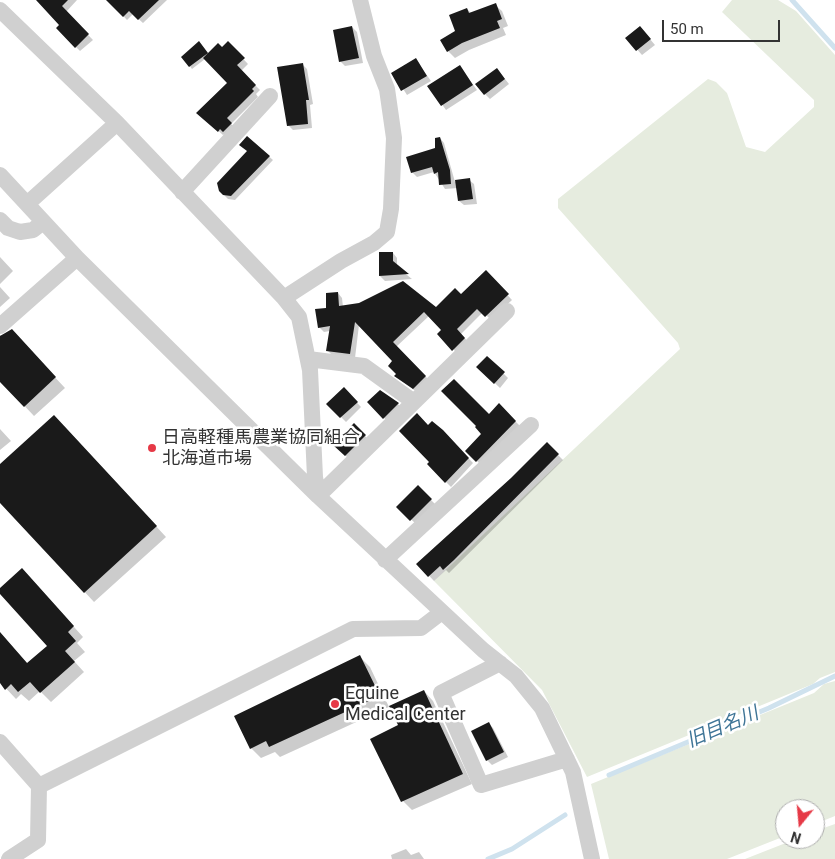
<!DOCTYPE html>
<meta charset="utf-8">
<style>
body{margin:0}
#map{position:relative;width:835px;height:859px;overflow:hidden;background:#fff;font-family:Roboto,sans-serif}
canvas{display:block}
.north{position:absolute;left:775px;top:799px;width:50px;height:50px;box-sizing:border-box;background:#fff;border:1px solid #adadad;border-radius:50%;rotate:197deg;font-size:14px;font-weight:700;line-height:20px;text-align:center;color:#333}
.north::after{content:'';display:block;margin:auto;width:18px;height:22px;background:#e63946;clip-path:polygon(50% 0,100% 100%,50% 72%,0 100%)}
.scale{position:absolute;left:662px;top:20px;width:118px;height:22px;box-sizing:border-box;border:2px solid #333;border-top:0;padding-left:6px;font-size:15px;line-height:18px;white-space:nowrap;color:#333;-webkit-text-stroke:4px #fff;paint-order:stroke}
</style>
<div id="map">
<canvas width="835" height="859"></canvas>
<div class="north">N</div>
<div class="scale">50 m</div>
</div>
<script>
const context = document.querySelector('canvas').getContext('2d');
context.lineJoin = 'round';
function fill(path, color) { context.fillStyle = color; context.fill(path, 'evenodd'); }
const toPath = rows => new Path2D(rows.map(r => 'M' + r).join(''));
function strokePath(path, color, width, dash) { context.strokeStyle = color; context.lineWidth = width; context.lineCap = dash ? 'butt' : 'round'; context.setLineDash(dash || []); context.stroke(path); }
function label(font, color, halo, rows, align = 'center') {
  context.font = font + ' Roboto,"Noto Sans JP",sans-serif'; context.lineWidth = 5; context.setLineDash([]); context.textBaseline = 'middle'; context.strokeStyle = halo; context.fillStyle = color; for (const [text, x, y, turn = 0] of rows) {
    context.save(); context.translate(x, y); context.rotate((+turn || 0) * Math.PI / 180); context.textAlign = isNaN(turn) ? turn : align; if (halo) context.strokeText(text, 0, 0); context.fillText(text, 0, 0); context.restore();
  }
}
fill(toPath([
 [732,0,778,0,796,11,835,55,835,672,820,678,813,684,587,777,542,690,434,581,680,349,678,343,558,208,558,199,708,79,716,82,727,93,746,147,765,152,814,107,814,100,722,12],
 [835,681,835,816,815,824,815,809,785,809,785,836,727,859,609,859,591,784,814,693,824,684],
 [835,824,835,859,745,859,796,839,815,839,815,831]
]), '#e6ecdf');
fill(toPath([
 [38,0,77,0,66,12,93,40,80,51,57,28,61,25],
 [117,0,167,0,143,23,133,14,127,20,113,5],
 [495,5,502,11,508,26,503,28,506,35,469,50,455,58,448,51,467,9,472,14],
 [352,27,357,32,363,63,345,66,340,61],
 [644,32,655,45,642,55,627,38],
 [198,43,208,55,222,49,228,43,248,64,241,71,260,90,256,94,258,97,231,124,236,128,223,135,203,117,229,83,205,59,192,69,183,57],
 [416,60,431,81,407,95,393,73],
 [302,64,307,69,313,104,310,105,312,128,293,130,288,125],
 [459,66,477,90,446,110,429,86],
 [497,69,509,84,490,99,485,94],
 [247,137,273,160,235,200,228,199,220,191,248,152],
 [440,138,444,143,455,182,469,180,474,184,477,204,464,205,459,201,458,188,445,189,434,172,417,177,412,172,437,149],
 [393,253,397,258,397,267,412,279,385,281,380,276],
 [0,257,13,271,0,284],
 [486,272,512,300,491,320,483,312,461,334,469,343,457,355,443,330,429,316,396,347,430,381,418,393,401,380,394,361,359,325,355,358,332,355,328,351,330,331,324,332,319,327,338,293,342,298,343,307,436,309,461,296],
 [0,287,10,298,0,307],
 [0,335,21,341,65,388,34,416,0,380],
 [487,357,508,378,500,388,478,367],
 [344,389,361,407,346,422,328,404],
 [369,402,398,404,402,409,388,422],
 [499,405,520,426,481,465,467,451,483,434,489,415],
 [354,425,370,441,350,460,335,445],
 [64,426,166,537,94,602,0,501,0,466],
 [428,426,442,431,473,463,451,487,428,464,431,462],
 [0,429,11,441,0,450],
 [547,444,563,460,449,573,446,570,434,581,418,564,512,479],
 [418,487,435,504,416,524,398,507],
 [32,580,83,637,77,643,85,652,74,661,84,672,51,702,40,691,29,701,21,694,16,699,0,682,0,633,28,664,48,646,0,592,0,589],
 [360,657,370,667,389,707,280,757,275,752,261,758,251,748],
 [424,691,433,701,472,784,412,810,403,801,400,726],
 [489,724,493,728,508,757,492,765,487,760],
 [406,849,411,855,419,852,424,859,392,859,391,855]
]), '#0003');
strokePath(toPath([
 [792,0,835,48],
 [609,775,769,708,835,676],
 [488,859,512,849,565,815]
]), '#cfe2ee', 5);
fill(toPath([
 [36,0,68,0,62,6,89,34,75,48,56,28,59,25],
 [106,0,159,0,138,20,129,11,123,17],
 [496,3,502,19,497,21,500,28,462,43,447,52,440,40,455,31,449,15,467,8,469,13],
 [352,26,359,58,339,62,333,30],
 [640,26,651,39,636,51,625,38],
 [199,41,208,53,189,67,181,57],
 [228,41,245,58,237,65,256,85,252,89,254,91,227,118,232,123,223,132,220,129,218,132,196,113,227,83,203,58,218,43,222,47],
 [416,58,427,76,401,91,391,73],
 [303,63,309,100,306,100,308,124,287,126,277,67],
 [460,65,473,85,441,106,427,86],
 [497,68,505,79,484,95,475,84],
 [247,136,270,156,231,196,223,195,219,191,217,183,247,151,239,145],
 [440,137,450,170,451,184,439,185,438,172,434,174,432,167,411,173,406,157,435,148,435,138],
 [470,178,473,199,458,201,455,180],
 [379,252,393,252,393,261,409,274,379,276],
 [486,270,509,294,485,317,477,309,457,329,465,338,452,351,437,334,441,330,424,312,393,342,426,376,413,389,394,376,396,374,388,366,392,361,355,322,350,354,326,351,330,326,318,328,315,309,326,308,326,293,338,292,339,306,359,303,403,281,436,307,455,288,461,294],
 [12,329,56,377,24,407,0,382,0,336],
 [487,356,505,372,494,384,476,367],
 [454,379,489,414,499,403,516,421,476,462,465,451,481,434,475,427,476,426,441,391],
 [344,387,358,402,340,418,326,404],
 [380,390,399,403,383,419,367,402],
 [417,413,428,425,432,421,443,430,469,458,445,483,427,464,429,462,399,431],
 [54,415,157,526,84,593,0,503,0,464],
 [354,423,366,435,345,456,333,445],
 [547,442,559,454,454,560,443,570,440,566,428,577,416,564,511,478],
 [418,485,432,499,410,521,396,507],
 [22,568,74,626,68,632,76,641,65,651,75,662,40,693,30,682,18,692,11,684,5,690,0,683,0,632,27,663,47,646,0,594,0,588],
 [360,655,380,696,269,747,266,741,250,749,234,716],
 [424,690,463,774,401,802,370,739,398,725,389,706],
 [489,722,504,752,486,761,471,731]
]), '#1a1a1a');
strokePath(toPath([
 [0,10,117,123,284,298,299,317,310,370,315,477,318,496,483,650,516,676,542,708,573,772,592,859],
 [0,175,77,258],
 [182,192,270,96],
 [27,204,117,123],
 [0,220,8,228,20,232,33,230,43,222],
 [284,298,341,261,374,243,387,232,391,209,394,138,387,89,374,56,360,0],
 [0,326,77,258,318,496,507,311],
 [308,359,364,366,414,402],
 [385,560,531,425],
 [500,663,441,693,481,785,567,759],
 [0,742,39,786,353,629,421,628,442,612],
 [9,859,38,840,39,786]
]), '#d0d0d0', 16);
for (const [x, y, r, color] of [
 [152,448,5,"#e63946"],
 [335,704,5,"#e63946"]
]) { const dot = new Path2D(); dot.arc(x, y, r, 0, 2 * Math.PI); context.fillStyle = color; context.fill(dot); strokePath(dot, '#fff', 2); }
label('18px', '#333', '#fff', [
 ["日高軽種馬農業協同組合",162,438],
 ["北海道市場",162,459],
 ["Equine",345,694],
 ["Medical Center",345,715]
], 'left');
label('italic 19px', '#3f7597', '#fff', [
 ["旧目名川",723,728,-23]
]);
</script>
